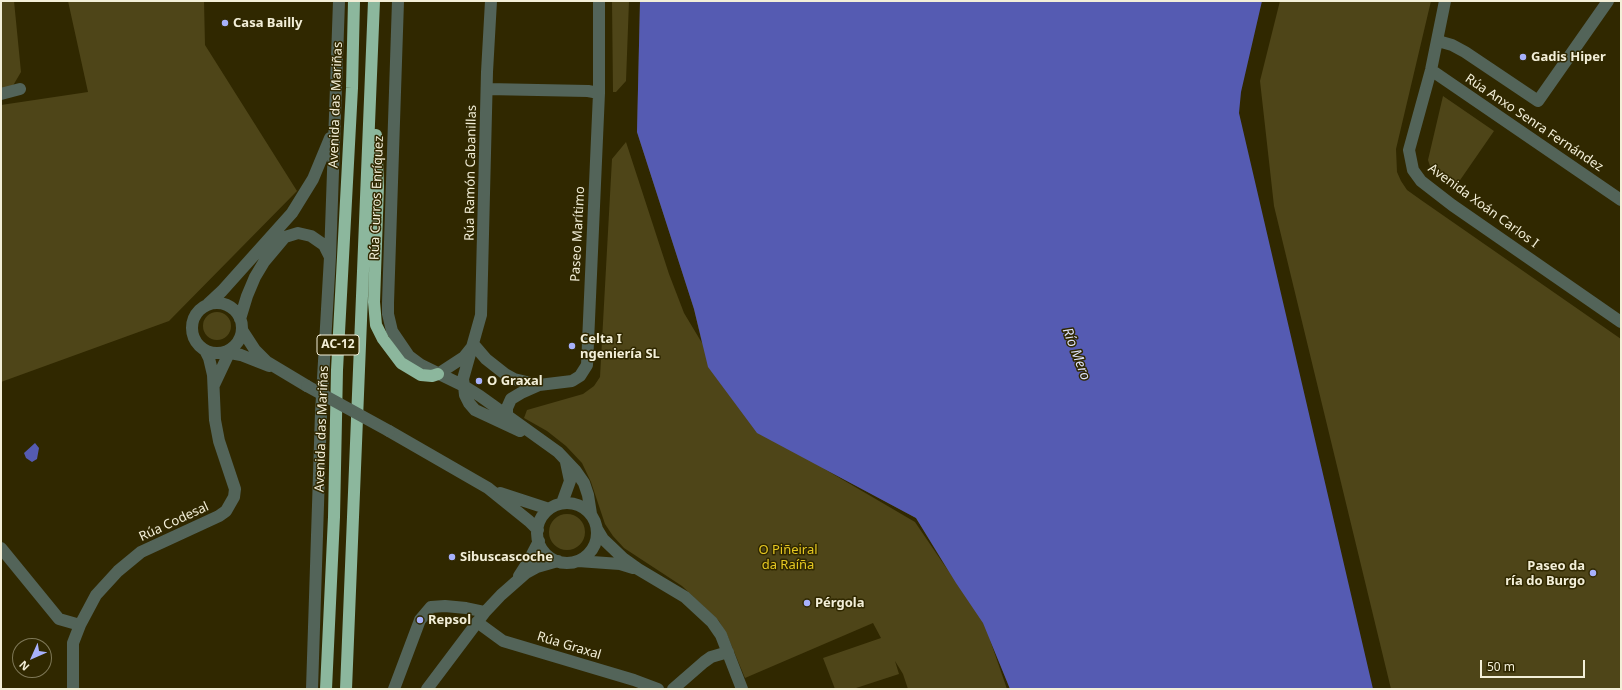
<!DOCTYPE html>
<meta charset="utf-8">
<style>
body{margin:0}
#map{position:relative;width:1622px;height:690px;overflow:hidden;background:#302800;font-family:"Noto Sans",sans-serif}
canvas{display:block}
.frame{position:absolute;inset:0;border:2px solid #f3efd8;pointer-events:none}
.north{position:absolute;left:12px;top:638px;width:40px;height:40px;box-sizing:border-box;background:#302800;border:1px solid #7e7856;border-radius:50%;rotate:225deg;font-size:11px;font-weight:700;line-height:16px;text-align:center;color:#f3efd8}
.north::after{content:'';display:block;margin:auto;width:14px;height:18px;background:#a7b1fc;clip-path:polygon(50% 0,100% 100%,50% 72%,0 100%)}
.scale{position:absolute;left:1480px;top:660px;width:105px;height:18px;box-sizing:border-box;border:2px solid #f3efd8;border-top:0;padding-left:5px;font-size:12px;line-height:14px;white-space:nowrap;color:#f3efd8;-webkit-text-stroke:3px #302800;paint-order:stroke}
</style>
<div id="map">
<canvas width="1622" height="690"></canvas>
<div class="frame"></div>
<div class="north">N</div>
<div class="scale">50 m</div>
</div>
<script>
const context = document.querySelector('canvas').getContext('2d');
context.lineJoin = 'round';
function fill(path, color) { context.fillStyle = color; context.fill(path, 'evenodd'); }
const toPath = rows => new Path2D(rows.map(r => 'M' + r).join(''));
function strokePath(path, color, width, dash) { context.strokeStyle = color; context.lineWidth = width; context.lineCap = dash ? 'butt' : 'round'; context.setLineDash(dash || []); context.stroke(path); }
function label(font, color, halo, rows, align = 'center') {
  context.font = font + ' "Noto Sans",sans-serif'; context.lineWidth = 3; context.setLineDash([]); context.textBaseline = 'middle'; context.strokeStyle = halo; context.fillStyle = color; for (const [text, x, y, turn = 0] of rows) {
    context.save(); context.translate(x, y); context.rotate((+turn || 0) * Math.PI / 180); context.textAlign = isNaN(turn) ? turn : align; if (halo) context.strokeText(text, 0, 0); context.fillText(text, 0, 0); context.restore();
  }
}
fill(toPath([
 [1,1,14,1,21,72,11,89,1,91],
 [68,1,204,1,205,45,297,191,169,321,1,382,1,105,88,92],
 [612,1,629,1,626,81,616,92,613,92],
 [640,1,997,1,1010,689,989,637,1007,689,908,689,903,674,895,661,899,674,853,689,835,689,823,658,881,638,873,623,745,678,728,637,719,621,682,586,624,548,613,536,605,524,591,482,582,463,566,446,547,431,524,418,527,410,583,394,594,386,600,377,612,159,626,142,669,274,684,313,702,343,694,309,637,132],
 [821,467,916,518,949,572,915,522],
 [1280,1,1431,1,1396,149,1397,172,1401,181,1407,190,1421,200,1621,339,1621,689,1391,689,1274,206,1260,81],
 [1443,96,1494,131,1456,186,1431,169,1428,160],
 '203 326a14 14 0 1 1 28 0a14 14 0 1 1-28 0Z',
 '549 532a18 18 0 1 1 36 0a18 18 0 1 1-36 0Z'
]), '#4e4518');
fill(toPath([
 [640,1,1262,1,1241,92,1239,113,1373,689,1010,689,983,623,956,583,916,518,757,433,708,367,694,309,637,132],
 [35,443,39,448,37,459,32,462,26,458,24,453]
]), '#555bb2');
strokePath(toPath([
 [398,1,388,303,388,314,392,331,409,356,421,365,464,386,480,396,558,452,575,470,584,483,588,495,591,514],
 [491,1,487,72,481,315,463,379,464,386,465,395,469,403,475,410,520,431],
 [1445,1,1431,70,1409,150,1413,170,1421,181,1452,205,1621,322],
 [1438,41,1452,45,1465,52,1538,101,1608,1],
 [1431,70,1621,200],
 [487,89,588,91,599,93],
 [1,94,20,89],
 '192 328a25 25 0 1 1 50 0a25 25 0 1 1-50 0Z',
 [208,304,222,291,292,213,313,179,330,138],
 [240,319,247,296,255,277,264,262,285,237,298,233,311,236,324,245,330,257],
 [242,330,255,350,267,362,307,386],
 [474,345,486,359,505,374,514,379,539,385],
 [225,352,241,355,269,366],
 [438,374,464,357,472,347],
 [214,385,231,349],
 [507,415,507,408,511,399,521,393,539,385,572,381,580,376,587,365,599,93,599,1],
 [389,431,488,488,529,521,538,530],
 [500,493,549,509],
 [562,503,570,481,566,462],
 '537 533a30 30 0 1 1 60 0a30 30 0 1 1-60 0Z',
 [597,529,603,539,624,559,638,569,685,597,712,622,721,635,742,689],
 [1,548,59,619,80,625],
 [578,561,620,564,633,568],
 [519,576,528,562,539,541],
 [477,622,503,641,634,680,658,689],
 [73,689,73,643,80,625,96,595,118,571,141,552,219,516,226,511,234,497,235,489,219,441,215,420,213,375,209,358,205,350],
 [312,689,321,413,330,257,339,1],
 [394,689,420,620,431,607,445,606,466,608,485,612],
 [427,689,485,612,501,595,526,573,537,567,558,561],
 [673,689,704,662,711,657,728,652]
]), '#536459', 12);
strokePath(toPath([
 [376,135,378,186,374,302,376,325,383,339,401,363,421,375,432,376,438,374],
 [326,689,334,517,337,370,352,88,354,1],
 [346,689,374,1]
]), '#8cb79d', 12);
strokePath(toPath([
 [307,386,389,431]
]), '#536459', 12);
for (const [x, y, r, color] of [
 [225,23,4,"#a7b1fc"],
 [1523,57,4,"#a7b1fc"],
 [572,346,4,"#a7b1fc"],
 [479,381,4,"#a7b1fc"],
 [452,557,4,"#a7b1fc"],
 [1593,573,4,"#a7b1fc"],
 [807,603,4,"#a7b1fc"],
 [420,620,4,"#a7b1fc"]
]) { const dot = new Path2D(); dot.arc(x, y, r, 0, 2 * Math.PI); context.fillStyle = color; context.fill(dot); strokePath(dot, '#302800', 1.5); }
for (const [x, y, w] of [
 [338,345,42]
]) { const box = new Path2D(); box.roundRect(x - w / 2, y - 10, w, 20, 3); context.fillStyle = '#302800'; context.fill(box); strokePath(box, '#f3efd8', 1); }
label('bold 12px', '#f3efd8', null, [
 ["AC-12",338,345]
]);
label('bold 13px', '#f3efd8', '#302800', [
 ["Casa Bailly",233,23],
 ["Gadis Hiper",1531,57],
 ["Celta I",580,339],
 ["ngeniería SL",580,354],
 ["O Graxal",487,381],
 ["Sibuscascoche",460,557],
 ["Paseo da",1585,566,"right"],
 ["ría do Burgo",1585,581,"right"],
 ["Pérgola",815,603],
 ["Repsol",428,620]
], 'left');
label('13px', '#f3efd8', '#302800', [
 ["Avenida das Mariñas",336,105,-88],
 ["Rúa Anxo Senra Fernández",1534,123,34],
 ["Rúa Ramón Cabanillas",471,173,-89],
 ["Rúa Curros Enríquez",377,198,-88],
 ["Avenida Xoán Carlos I",1483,206,36],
 ["Paseo Marítimo",578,234,-87],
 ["Avenida das Mariñas",322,429,-88],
 ["Rúa Codesal",174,522,-25],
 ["Rúa Graxal",569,646,17]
]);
label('13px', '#e6c821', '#302800', [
 ["O Piñeiral",788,550],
 ["da Raíña",788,565]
]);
label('italic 14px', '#dbdff7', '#302800', [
 ["Río Mero",1076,354,69]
]);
</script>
